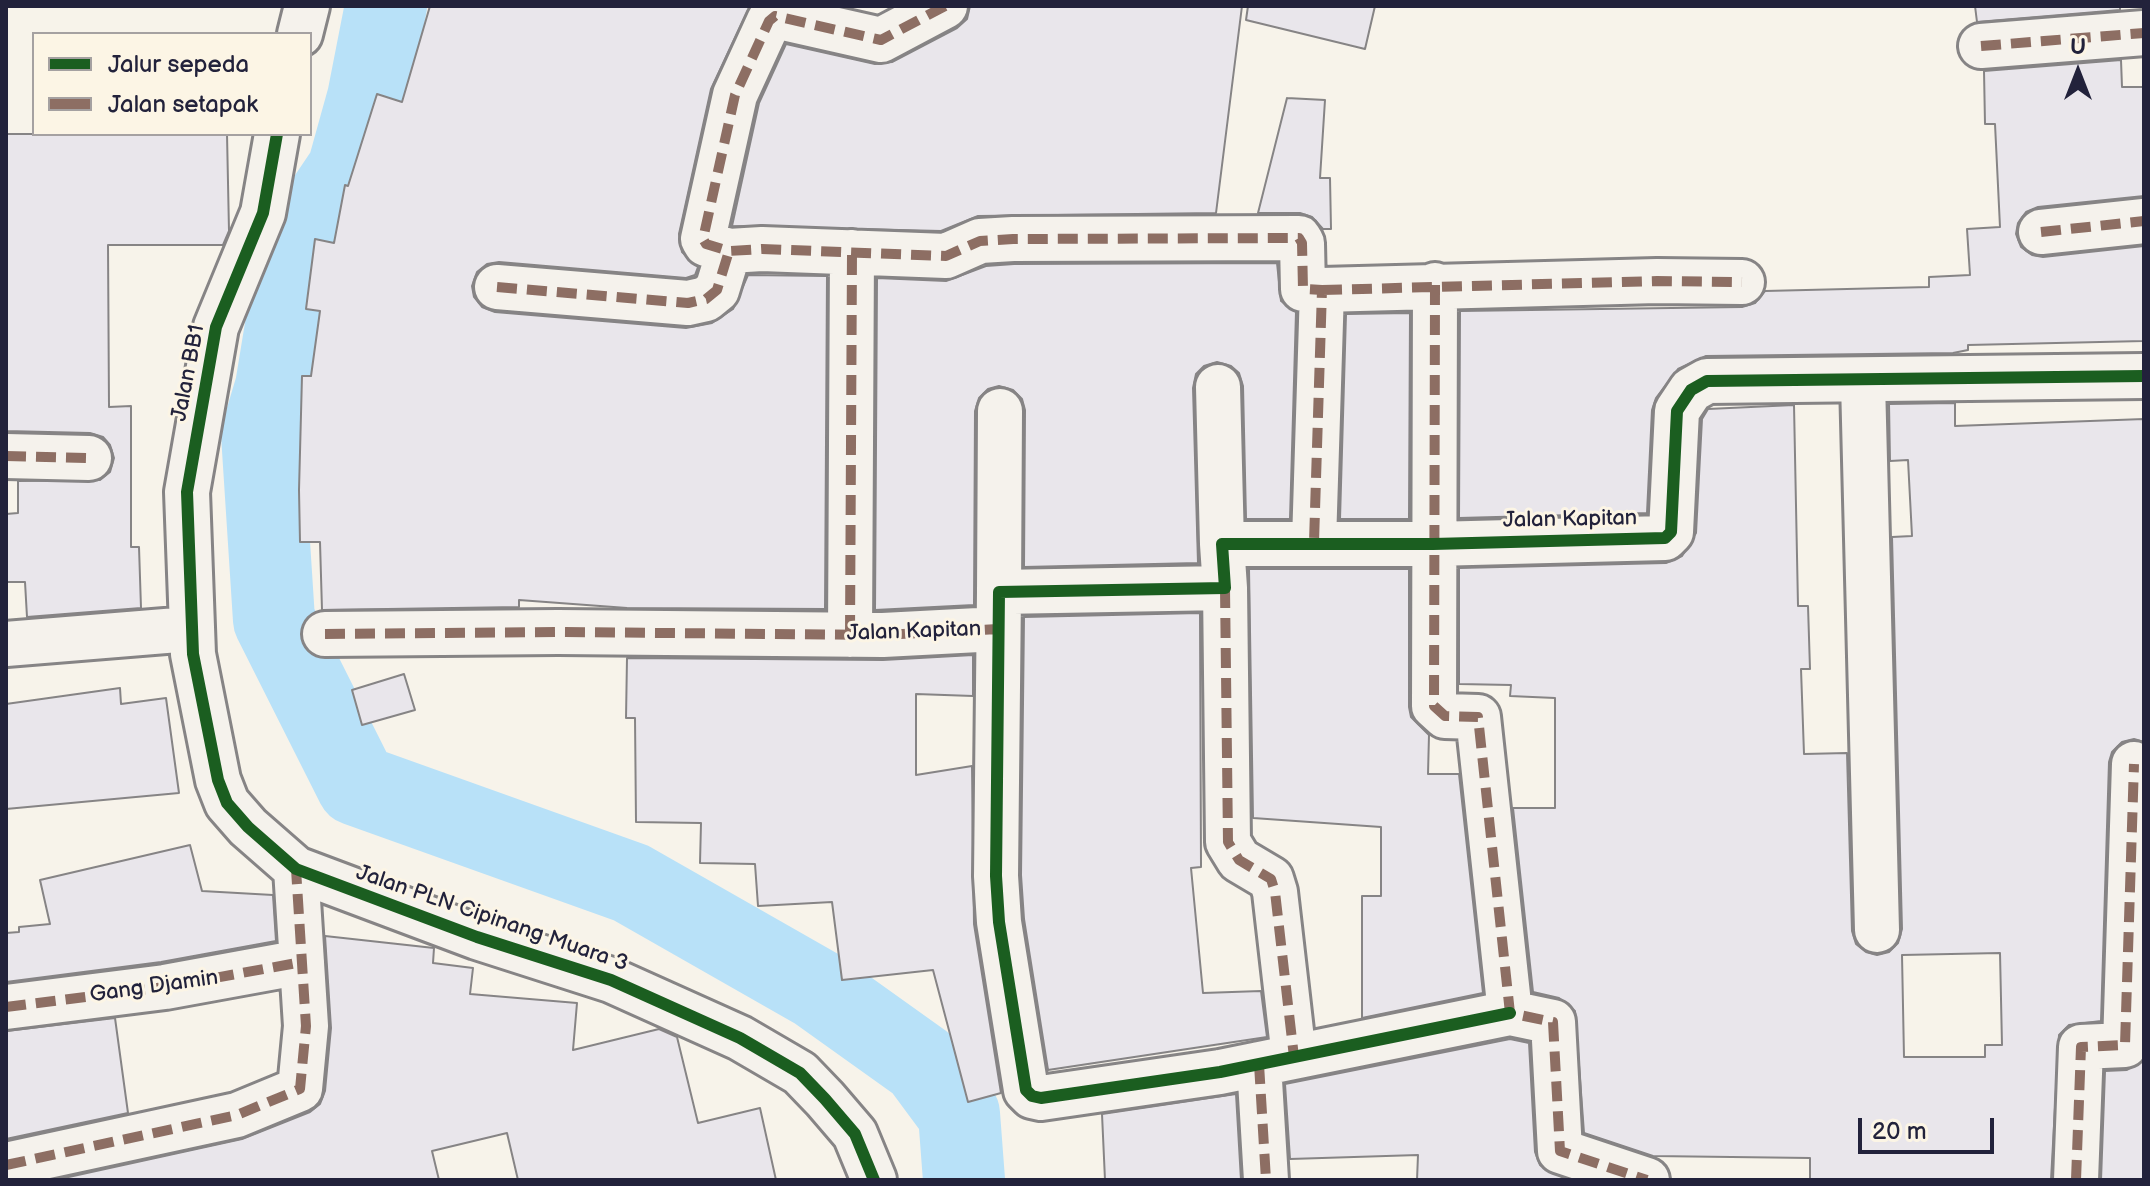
<!DOCTYPE html>
<style>
body{margin:0}
#map{position:relative;width:2150px;height:1186px;overflow:hidden;background:#f7f3ea;font-family:"Balsamiq Sans",sans-serif}
canvas{display:block}
.frame{position:absolute;inset:0;border:8px solid #22223b;pointer-events:none}
.legend{position:absolute;left:32px;top:32px;width:280px;height:104px;box-sizing:border-box;background:#fcf5e5;border:2px solid #a5a1a1;margin:0;padding:10px 14px;list-style:none;font-size:24px;color:#22223b}
.legend li{display:flex;align-items:center;gap:16px;height:40px}
.legend b{width:40px;border:2px solid #a5a1a1}
.north{position:absolute;left:2038px;top:32px;width:80px;height:80px;-webkit-text-stroke:6px #fcf5e5;paint-order:stroke;rotate:0deg;font-size:22px;font-weight:700;line-height:32px;text-align:center;color:#22223b}
.north::after{content:'';display:block;margin:auto;width:28px;height:36px;background:#22223b;clip-path:polygon(50% 0,100% 100%,50% 72%,0 100%)}
.scale{position:absolute;left:1858px;top:1118px;width:136px;height:36px;box-sizing:border-box;border:4px solid #22223b;border-top:0;padding-left:10px;font-size:24px;line-height:28px;white-space:nowrap;color:#22223b;-webkit-text-stroke:6px #fcf5e5;paint-order:stroke}
</style>
<div id="map">
<canvas width="2150" height="1186"></canvas>
<div class="frame"></div>
<ul class="legend">
<li><b style="height:10px;background:#1b5e20"></b>Jalur sepeda</li>
<li><b style="height:10px;background:#8d6e63"></b>Jalan setapak</li>
</ul>
<div class="north">U</div>
<div class="scale">20 m</div>
</div>
<script>
const context = document.querySelector('canvas').getContext('2d');
context.lineJoin = 'round';
const toPath = rows => new Path2D(rows.map(r => 'M' + r).join(''));
function strokePath(path, color, width, dash) { context.strokeStyle = color; context.lineWidth = width; context.lineCap = dash ? 'butt' : 'round'; context.setLineDash(dash || []); context.stroke(path); }
function fill(path, color) { context.fillStyle = color; context.fill(path, 'evenodd'); }
function label(font, color, halo, rows, align = 'center') {
  context.font = font + ' "Balsamiq Sans",sans-serif'; context.lineWidth = 6; context.setLineDash([]); context.textBaseline = 'middle'; context.strokeStyle = halo; context.fillStyle = color; for (const [text, x, y, turn = 0] of rows) {
    context.save(); context.translate(x, y); context.rotate((+turn || 0) * Math.PI / 180); context.textAlign = isNaN(turn) ? turn : align; if (halo) context.strokeText(text, 0, 0); context.fillText(text, 0, 0); context.restore();
  }
}
strokePath(toPath([
 [386,6,368,98,348,170,300,241,276,387,262,434,274,620,357,785,631,883,817,989,922,1064,959,1114,964,1180]
]), '#b8e1f8', 82);
const building = toPath([
 [430,6,750,6,711,89,679,234,682,252,698,267,695,275,686,278,499,262,487,264,477,272,472,286,474,297,482,307,495,312,686,328,712,323,733,309,748,275,827,276,825,609,627,608,519,600,519,607,322,610,320,542,300,542,299,490,302,376,311,376,320,311,306,309,315,239,334,243,345,185,348,186,377,94,402,102,430,6],
 [970,6,1242,6,1216,213,978,216,941,231,732,226,759,103,786,44,875,64,892,62,957,28,967,19,970,6],
 [1248,6,1375,6,1365,49,1246,20,1248,6],
 [1975,6,2120,6,2120,10,1977,22,1975,6],
 [2121,60,2122,87,2144,87,2144,196,2038,207,2026,212,2018,223,2016,234,2021,247,2032,255,2043,257,2144,246,2144,341,1968,345,1968,350,1953,353,1706,356,1678,369,1656,398,1652,410,1647,513,1459,518,1460,311,1742,307,1755,303,1765,291,1929,287,1929,277,1970,275,1967,229,2000,227,1995,124,1985,124,1984,71,2121,60],
 [1287,98,1325,100,1320,178,1330,178,1331,229,1323,229,1312,217,1300,213,1258,213,1287,98],
 [6,134,227,134,229,231,223,245,108,245,109,407,131,406,131,547,139,547,141,608,27,617,25,582,6,582,6,514,18,513,18,481,100,480,110,472,114,458,110,445,103,437,90,433,6,431,6,134],
 [1277,263,1281,301,1296,312,1290,519,1246,519,1243,386,1239,373,1231,366,1217,362,1204,366,1196,374,1193,388,1198,563,1024,567,1025,410,1022,399,1013,390,999,386,988,389,979,398,975,411,974,605,875,610,877,278,946,281,986,266,1014,264,1277,263],
 [1410,313,1409,519,1340,519,1346,314,1410,313],
 [1955,403,1955,426,2144,419,2144,742,2134,739,2122,742,2112,752,2109,762,2101,1021,2069,1025,2059,1035,2051,1180,1810,1180,1810,1158,1653,1156,1584,1133,1575,1011,1559,998,1533,992,1513,808,1555,808,1555,698,1510,696,1511,685,1459,684,1459,568,1666,563,1682,556,1696,533,1702,419,1708,409,1794,405,1798,606,1808,606,1810,669,1801,669,1804,754,1847,753,1852,931,1856,944,1866,952,1877,955,1889,952,1898,943,1902,929,1892,537,1912,536,1908,460,1890,461,1889,404,1955,403],
 [2000,953,2002,1045,1985,1045,1985,1057,1904,1057,1902,955,2000,953],
 [1249,569,1409,569,1409,707,1411,717,1429,735,1428,774,1459,774,1483,993,1362,1018,1362,896,1381,896,1381,827,1253,818,1249,569],
 [1200,613,1201,867,1191,868,1203,993,1261,991,1267,1037,1048,1070,1024,919,1021,875,1024,617,1200,613],
 [973,655,973,696,916,694,916,775,972,766,974,924,1001,1093,968,1102,933,970,842,980,832,902,758,906,755,864,700,863,701,823,636,822,635,718,626,718,627,658,883,660,973,655],
 [404,674,415,710,362,725,352,690,404,674],
 [120,688,121,704,166,698,179,793,6,809,6,704,120,688],
 [190,845,202,891,273,895,276,941,161,962,6,982,6,933,19,932,19,927,50,924,40,880,190,845],
 [325,936,434,948,433,963,473,968,470,994,577,1003,573,1050,659,1029,677,1037,698,1123,760,1108,776,1180,518,1180,507,1133,432,1151,439,1180,55,1180,242,1139,310,1112,320,1104,325,1091,331,1028,325,936],
 [115,1018,128,1113,6,1139,6,1031,115,1018],
 [1510,1039,1529,1043,1535,1152,1540,1165,1568,1180,1417,1180,1418,1155,1290,1159,1285,1084,1510,1039],
 [2144,1060,2144,1180,2101,1180,2105,1071,2127,1070,2144,1060],
 [1236,1094,1241,1180,1105,1180,1102,1114,1236,1094]
]);
fill(building, '#e9e6eb');
strokePath(building, '#868485', 2);
const minor = toPath([
 [945,6,881,40,775,16,769,21,735,95,703,239,706,244,729,251,762,249,946,256,980,241,1013,239,1299,238,1302,243,1303,289,1322,290,1314,542],
 [300,34,307,6],
 [1981,46,2144,33],
 [277,134,263,213,216,327,187,492,193,654,218,780,227,803,248,827,296,869,477,937,611,980,740,1038,800,1073,825,1099,855,1134,874,1180],
 [2041,232,2144,221],
 [1435,285,1434,706,1445,716,1478,717,1510,1013,1553,1022,1560,1151,1647,1180],
 [497,287,688,303,706,299,717,290,729,251],
 [1322,290,1657,281,1742,282],
 [1863,382,1877,930],
 [1218,387,1222,544],
 [6,456,89,458],
 [1225,588,1228,842,1239,860,1271,879,1275,892,1294,1057],
 [999,592,1000,411],
 [325,634,558,632,883,635,998,629],
 [850,635,852,252],
 [6,644,190,629],
 [6,1007,165,987,302,962],
 [1510,1013,1220,1072,1041,1098,1032,1096,1026,1090,999,922,996,876,999,592,1225,588,1222,544,1433,544,1665,538,1671,532,1677,411,1691,390,1707,381,2144,376],
 [1259,1064,1266,1180],
 [6,1165,237,1115,300,1089,306,1026,296,869],
 [2076,1180,2081,1047,2125,1045,2134,764]
]);
strokePath(minor, '#868485', 50);
strokePath(minor, '#f5f2ec', 44);
strokePath(toPath([
 [945,6,881,40,775,16,769,21,735,95,703,239,706,244,729,251,762,249,946,256,980,241,1013,239,1299,238,1302,243,1303,289,1322,290,1314,542],
 [1981,46,2144,33],
 [2041,232,2144,221],
 [1435,285,1434,706,1445,716,1478,717,1510,1013,1553,1022,1560,1151,1647,1180],
 [497,287,688,303,706,299,717,290,729,251],
 [1322,290,1657,281,1742,282],
 [6,456,89,458],
 [1225,588,1228,842,1239,860,1271,879,1275,892,1294,1057],
 [325,634,558,632,883,635,998,629,998,636],
 [850,635,852,252],
 [6,1007,165,987,302,962],
 [1259,1064,1266,1180],
 [6,1165,237,1115,300,1089,306,1026,296,869],
 [2076,1180,2081,1047,2125,1045,2134,764]
]), '#8d6e63', 10, [20, 10]);
strokePath(toPath([
 [277,134,263,213,216,327,187,492,193,654,218,780,227,803,248,827,296,869,477,937,611,980,740,1038,800,1073,825,1099,855,1134,874,1180],
 [1510,1013,1220,1072,1041,1098,1032,1096,1026,1090,999,922,996,876,999,592,1225,588,1222,544,1433,544,1665,538,1671,532,1677,411,1691,390,1707,381,2144,376]
]), '#1b5e20', 12);
label('22px', '#22223b', '#fcf5e5', [
 ["Jalan BB1",189,373,-79],
 ["Jalan Kapitan",1570,520,-1],
 ["Jalan Kapitan",914,632,-2],
 ["Jalan PLN Cipinang Muara 3",492,919,19],
 ["Gang Djamin",154,987,-8]
]);
</script>
